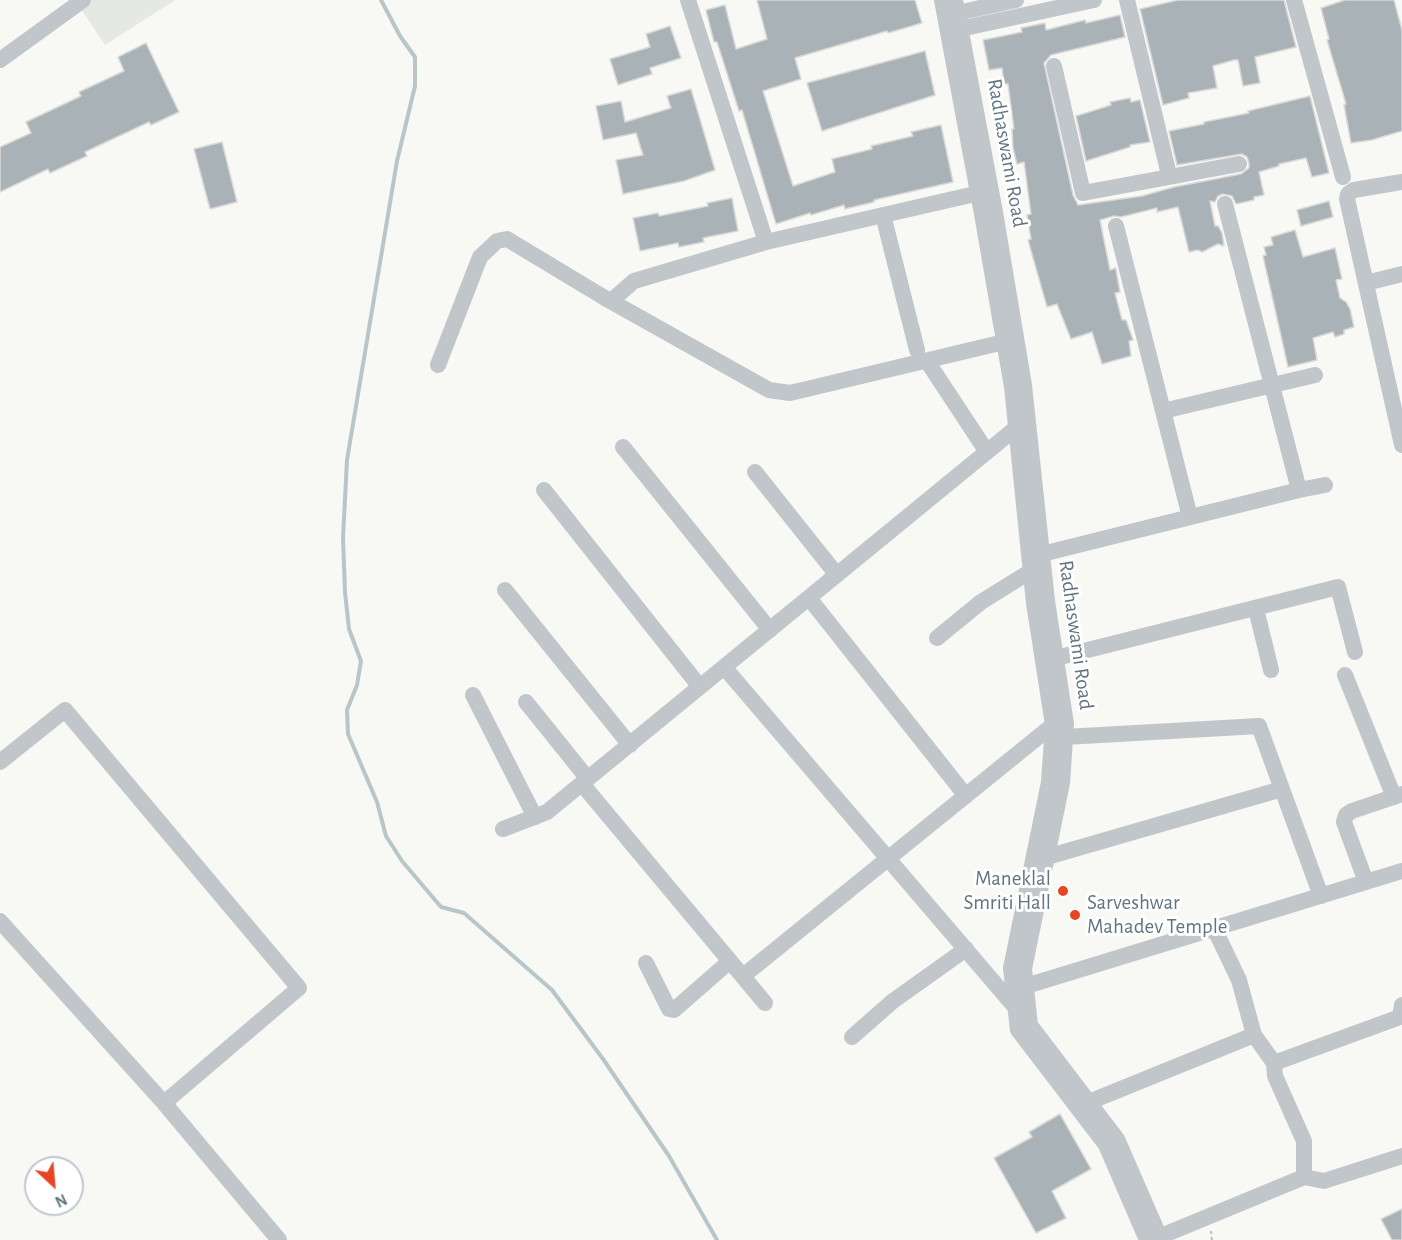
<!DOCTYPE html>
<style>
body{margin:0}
#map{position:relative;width:1402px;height:1240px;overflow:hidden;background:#f8f8f5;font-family:"Alegreya Sans",sans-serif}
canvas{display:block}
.north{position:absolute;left:24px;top:1156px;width:60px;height:60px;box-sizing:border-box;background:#fff;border:2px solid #c0c8cd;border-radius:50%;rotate:154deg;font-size:16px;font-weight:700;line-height:24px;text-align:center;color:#627681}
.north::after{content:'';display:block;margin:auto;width:21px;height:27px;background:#e74526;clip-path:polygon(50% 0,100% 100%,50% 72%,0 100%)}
</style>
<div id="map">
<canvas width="1402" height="1240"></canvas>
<div class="north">N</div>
</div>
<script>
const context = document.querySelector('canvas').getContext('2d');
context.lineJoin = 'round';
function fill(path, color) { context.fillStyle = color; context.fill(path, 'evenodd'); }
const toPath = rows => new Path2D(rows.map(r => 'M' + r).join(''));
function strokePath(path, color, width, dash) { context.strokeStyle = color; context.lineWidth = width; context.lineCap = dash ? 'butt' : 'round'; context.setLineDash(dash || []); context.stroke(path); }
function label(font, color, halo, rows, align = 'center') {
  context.font = font + ' "Alegreya Sans",sans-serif'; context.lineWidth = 6; context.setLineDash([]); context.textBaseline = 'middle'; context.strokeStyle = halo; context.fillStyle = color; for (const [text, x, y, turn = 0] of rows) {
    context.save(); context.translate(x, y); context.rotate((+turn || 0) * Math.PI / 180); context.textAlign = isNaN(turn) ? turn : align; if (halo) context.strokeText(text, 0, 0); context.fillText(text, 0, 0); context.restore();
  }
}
fill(toPath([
 [75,0,175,0,105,45]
]), '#e6e8e6');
strokePath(toPath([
 [381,0,400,36,415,57,415,86,397,161,347,460,343,538,345,592,349,629,361,661,357,685,347,710,348,734,377,802,386,836,402,861,441,907,464,913,552,990,603,1059,669,1156,717,1240]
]), '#b8c6c9', 4);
const building = toPath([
 [757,0,915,0,922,23,888,33,887,31,795,58,801,79,763,91,793,186,835,172,832,159,872,149,871,146,913,136,911,132,941,125,953,182,874,200,874,202,845,209,844,205,811,215,810,213,776,224,742,110,739,111,717,42,714,42,706,10,725,5,736,49,767,39,757,0],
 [1178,0,1284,0,1296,47,1255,57,1260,83,1243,86,1238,60,1234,60,1213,66,1217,88,1188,93,1189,98,1163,105,1140,9,1178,0],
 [1345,0,1394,0,1402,30,1402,131,1372,140,1351,143,1344,105,1346,104,1327,40,1329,39,1321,8,1345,0],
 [1120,15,1125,37,1051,55,1044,63,1073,195,1078,205,1142,196,1174,187,1241,174,1249,168,1249,163,1247,157,1242,154,1177,165,1169,131,1204,124,1204,122,1249,113,1248,111,1310,96,1329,173,1312,177,1306,158,1279,164,1279,166,1259,172,1264,195,1254,197,1254,200,1236,204,1232,196,1223,194,1218,196,1215,202,1210,201,1215,226,1218,226,1222,233,1224,246,1218,244,1202,252,1198,250,1189,252,1178,207,1157,212,1157,208,1121,217,1114,216,1100,220,1110,270,1116,268,1116,270,1120,292,1115,293,1122,320,1126,320,1133,340,1129,341,1131,356,1102,364,1092,332,1071,339,1057,304,1047,307,1028,240,1031,239,1027,215,1031,214,1024,162,1017,164,1013,148,1012,129,1014,129,1008,84,1004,84,1002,68,989,70,983,40,1022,32,1021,28,1045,23,1046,30,1085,20,1086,23,1120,15],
 [670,26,681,58,650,68,652,74,618,85,610,59,650,47,646,34,670,26],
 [146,43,179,112,151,125,149,122,85,152,87,156,50,173,48,169,0,192,0,147,31,133,26,122,81,96,79,92,124,71,118,57,146,43],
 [925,51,935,95,822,131,807,83,925,51],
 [691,89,715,170,684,181,623,194,616,160,643,155,636,133,603,140,596,106,621,101,625,122,671,108,667,96,691,89],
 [1130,98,1131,102,1140,100,1150,142,1130,145,1130,147,1086,161,1076,116,1111,105,1110,102,1130,98],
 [222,142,237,202,210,209,194,149,222,142],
 [732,198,738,231,703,238,704,242,679,247,678,243,640,251,633,218,658,213,659,216,708,206,707,203,732,198],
 [1329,201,1333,217,1301,226,1297,210,1329,201],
 [1295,230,1303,257,1335,248,1342,279,1336,280,1340,298,1346,302,1350,309,1354,327,1344,330,1344,334,1335,337,1333,332,1313,338,1317,360,1288,367,1263,256,1266,255,1264,247,1273,245,1271,237,1295,230],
 [1060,1114,1091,1169,1052,1191,1066,1218,1036,1233,994,1158,1032,1137,1029,1132,1060,1114],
 [1402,1209,1402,1240,1392,1240,1381,1219,1402,1209]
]);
fill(building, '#a8b2b7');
strokePath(building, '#dad9d7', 1.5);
strokePath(toPath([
 [1211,1231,1212,1240]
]), '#babec0', 2, [3, 3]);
strokePath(toPath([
 [688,0,766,242,988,191],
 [942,0,982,214,1012,387,1034,603,1053,725,1049,782,1011,968,1018,1030,1106,1145,1147,1240],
 [955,0,995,212,1024,385,1047,601,1066,724,1062,783,1024,969,1030,1025,1117,1139,1161,1240],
 [1127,0,1169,175],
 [1294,0,1343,177],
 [949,15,1016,0],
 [951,31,1094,0],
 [0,60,83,0],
 [1054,66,1083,193,1239,164],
 [1402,182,1354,190,1348,194,1347,199,1402,445],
 [883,215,917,350],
 [1116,226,1190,517],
 [1366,283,1402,274],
 [611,301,634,281,766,242],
 [927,361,987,452],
 [438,365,480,257,497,241,507,239,605,298,769,390,790,393,1004,342],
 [1163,411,1315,375],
 [623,447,770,630],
 [755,472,837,575],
 [544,490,700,687],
 [1299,490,1325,485],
 [1042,554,1299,490,1225,204],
 [505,590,630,745],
 [809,598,966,796],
 [1256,609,1271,670],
 [937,638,981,602,1031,571],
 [1056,658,1338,587,1355,652],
 [724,667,1015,1007],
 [1345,675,1394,797],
 [473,695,535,817],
 [526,702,588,779],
 [1065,737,1259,726,1321,896],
 [0,762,65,710,299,988,164,1103,0,921],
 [582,784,765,1003],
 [503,829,547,812,1016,428],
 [1047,857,1282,789],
 [1366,882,1344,822,1346,815,1352,811,1402,794],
 [1214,928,1239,980,1254,1035,1274,1063,1275,1076,1304,1141,1304,1177],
 [646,963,669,1009,674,1010,730,961],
 [743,976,1053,725],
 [1026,986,1402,871],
 [852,1037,893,1001,966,949],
 [1274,1063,1400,1017,1402,1005],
 [1089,1102,1254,1035],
 [164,1103,279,1240],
 [1159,1237,1304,1177,1324,1181,1402,1156]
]), '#c0c6c9', 16);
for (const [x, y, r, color] of [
 [1063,891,6,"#e74526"],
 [1075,915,6,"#e74526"]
]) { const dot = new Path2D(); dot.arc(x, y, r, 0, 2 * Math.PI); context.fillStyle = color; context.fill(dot); strokePath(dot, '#fff', 2); }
label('21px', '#627681', '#fff', [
 ["Radhaswami Road",1007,153,80],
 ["Radhaswami Road",1076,635,82]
]);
label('21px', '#627681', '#fff', [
 ["Maneklal",1051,879],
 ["Smriti Hall",1051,903],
 ["Sarveshwar",1087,903,"left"],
 ["Mahadev Temple",1087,927,"left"]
], 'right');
</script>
